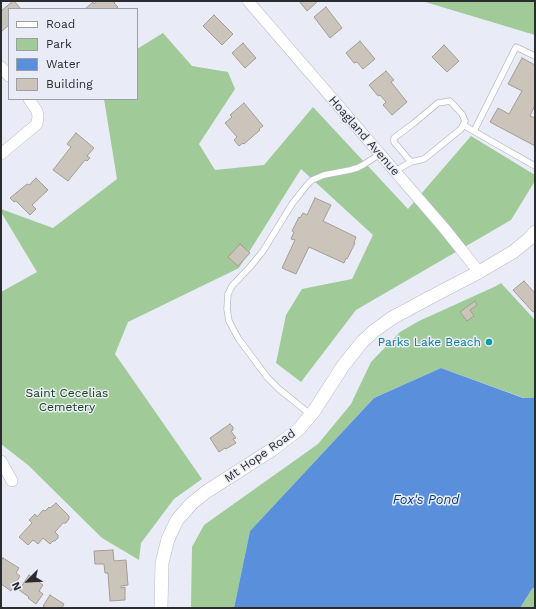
<!DOCTYPE html>
<style>
body{margin:0}
#map{position:relative;width:536px;height:609px;overflow:hidden;background:#e9ecf7;font-family:"Work Sans",sans-serif}
canvas{display:block}
.frame{position:absolute;inset:0;border:2px solid #2b2c30;pointer-events:none}
.legend{position:absolute;left:8px;top:8px;width:130px;height:92px;box-sizing:border-box;background:#e9ecf7;border:1px solid #9d9fa7;margin:0;padding:5px 7px;list-style:none;font-size:12px;color:#2b2c30}
.legend li{display:flex;align-items:center;gap:8px;height:20px}
.legend b{width:20px;border:1px solid #9d9fa7}
.north{position:absolute;left:8px;top:561px;width:40px;height:40px;-webkit-text-stroke:3px #e9ecf7;paint-order:stroke;rotate:246deg;font-size:11px;font-weight:700;line-height:16px;text-align:center;color:#2b2c30}
.north::after{content:'';display:block;margin:auto;width:14px;height:18px;background:#2b2c30;clip-path:polygon(50% 0,100% 100%,50% 72%,0 100%)}
</style>
<div id="map">
<canvas width="536" height="609"></canvas>
<div class="frame"></div>
<ul class="legend">
<li><b style="height:5px;background:#fff"></b>Road</li>
<li><b style="height:11px;background:#a0cb98"></b>Park</li>
<li><b style="height:11px;background:#5a90db"></b>Water</li>
<li><b style="height:11px;background:#cbc4ba"></b>Building</li>
</ul>
<div class="north">N</div>
</div>
<script>
const context = document.querySelector('canvas').getContext('2d');
context.lineJoin = 'round';
function fill(path, color) { context.fillStyle = color; context.fill(path, 'evenodd'); }
const toPath = rows => new Path2D(rows.map(r => 'M' + r).join(''));
function strokePath(path, color, width, dash) { context.strokeStyle = color; context.lineWidth = width; context.lineCap = dash ? 'butt' : 'round'; context.setLineDash(dash || []); context.stroke(path); }
function label(font, color, halo, rows, align = 'center') {
  context.font = font + ' "Work Sans",sans-serif'; context.lineWidth = 3; context.setLineDash([]); context.textBaseline = 'middle'; context.strokeStyle = halo; context.fillStyle = color; for (const [text, x, y, turn = 0] of rows) {
    context.save(); context.translate(x, y); context.rotate((+turn || 0) * Math.PI / 180); context.textAlign = isNaN(turn) ? turn : align; if (halo) context.strokeText(text, 0, 0); context.fillText(text, 0, 0); context.restore();
  }
}
fill(toPath([
 [422,1,535,1,535,35],
 [163,33,192,66,228,72,235,89,199,144,215,170,264,165,313,107,408,209,471,136,535,175,535,181,511,220,356,310,301,382,276,363,286,315,302,289,352,279,373,235,301,169,239,268,128,322,115,354,202,479,174,499,141,543,139,560,102,538,28,465,1,444,1,292,37,272,1,212,1,209,53,228,117,179,104,99,137,99,137,49],
 [501,283,535,320,535,398,524,398,441,368,374,398,250,531,234,608,191,608,192,547,204,525,318,444,351,404,371,362,400,332,419,321,494,287],
 [535,587,535,608,520,608,532,589]
]), '#a0cb98');
fill(toPath([
 [441,368,523,398,535,398,535,587,532,589,520,608,234,608,250,531,374,398]
]), '#5a90db');
const building = toPath([
 [13,1,14,1,21,9,9,9,9,25,2,31,1,30,1,11,13,1],
 [97,1,116,1,114,3,118,7,115,9,85,9,93,2,94,4,97,1],
 [299,1,318,1,307,11,299,1],
 [326,7,342,28,330,38,314,17,326,7],
 [214,15,233,34,222,45,203,26,214,15],
 [360,41,375,59,363,69,357,62,354,63,346,53,360,41],
 [243,43,256,58,245,68,232,53,243,43],
 [444,45,459,61,447,72,432,57,444,45],
 [522,58,535,65,535,105,530,116,535,118,535,146,490,122,498,108,509,114,522,91,508,84,522,58],
 [386,71,394,80,391,82,407,102,392,115,383,105,386,102,380,95,378,96,369,85,386,71],
 [244,103,263,126,259,129,260,130,244,144,243,143,239,146,234,140,237,137,225,123,232,117,230,115,244,103],
 [76,133,94,148,87,156,90,158,87,161,85,160,68,181,53,170,71,147,67,144,76,133],
 [36,178,48,190,32,205,36,209,30,215,16,201,14,202,10,198,27,184,29,185,36,178],
 [315,198,331,205,323,221,356,237,354,243,355,243,347,259,346,258,344,263,309,247,296,274,282,268,295,240,291,239,294,232,292,231,299,217,300,218,303,213,307,215,315,198],
 [240,244,250,253,238,266,228,257,240,244],
 [524,281,535,293,535,297,534,298,535,299,535,311,533,312,513,290,524,281],
 [475,301,477,305,470,310,474,316,467,321,460,312,475,301],
 [230,424,233,427,233,430,231,431,236,438,233,439,236,443,226,449,225,448,219,452,210,438,230,424],
 [56,503,69,516,69,519,66,523,63,523,55,532,58,535,58,538,55,541,53,541,50,544,43,538,38,544,33,540,28,545,19,537,32,523,29,520,35,514,37,517,43,510,45,511,49,507,50,508,56,503],
 [113,550,114,561,126,560,128,585,121,586,121,588,125,587,125,600,110,601,108,573,105,573,104,564,95,564,94,551,113,550],
 [3,558,19,568,16,573,20,576,11,591,1,584,1,561,3,558],
 [29,575,43,585,39,591,43,594,36,604,28,598,29,597,19,590,29,575],
 [50,595,64,604,62,608,46,608,43,606,50,595]
]);
fill(building, '#cbc4ba');
strokePath(building, '#a39d93', 1);
const service = toPath([
 [463,125,535,166],
 [474,131,516,47,535,56],
 [395,171,411,162,424,159,461,129,465,121,462,114,450,101,438,103,414,123,394,138,394,142,411,162],
 [311,415,279,389,267,377,238,338,229,321,227,309,228,294,232,286,250,267,263,251,292,204,307,185,312,180,324,175,350,170,357,168,363,165,380,154]
]);
const minor = toPath([
 [248,1,444,228,479,272],
 [1,67,9,76],
 [1,154,37,124,38,116,37,111,29,99],
 [1,461,12,481]
]);
const tertiary = toPath([
 [161,608,162,563,168,539,177,520,192,503,206,492,273,449,299,429,314,411,343,366,362,342,374,331,392,318,429,298,479,272,513,252,529,239,535,232]
]);
strokePath(service, '#b9bcc7', 7);
strokePath(minor, '#b9bcc7', 12);
strokePath(tertiary, '#b9bcc7', 14);
strokePath(service, '#fff', 5.5);
strokePath(minor, '#fff', 11);
strokePath(tertiary, '#fff', 13);
for (const [x, y, r, color] of [
 [489,342,4,"#0f9aa8"]
]) { const dot = new Path2D(); dot.arc(x, y, r, 0, 2 * Math.PI); context.fillStyle = color; context.fill(dot); strokePath(dot, '#e9ecf7', 1.5); }
label('12px', '#2b2c30', '#e9ecf7', [
 ["Hoagland Avenue",364,136,49],
 ["Mt Hope Road",260,456,-35]
]);
label('12px', '#0d838f', '#e9ecf7', [
 ["Parks Lake Beach",481,342]
], 'right');
label('12px', '#17430e', '#e9ecf7', [
 ["Saint Cecelias",67,393],
 ["Cemetery",67,407]
]);
label('italic 13px', '#063d81', '#e9ecf7', [
 ["Fox's Pond",426,500]
]);
</script>
